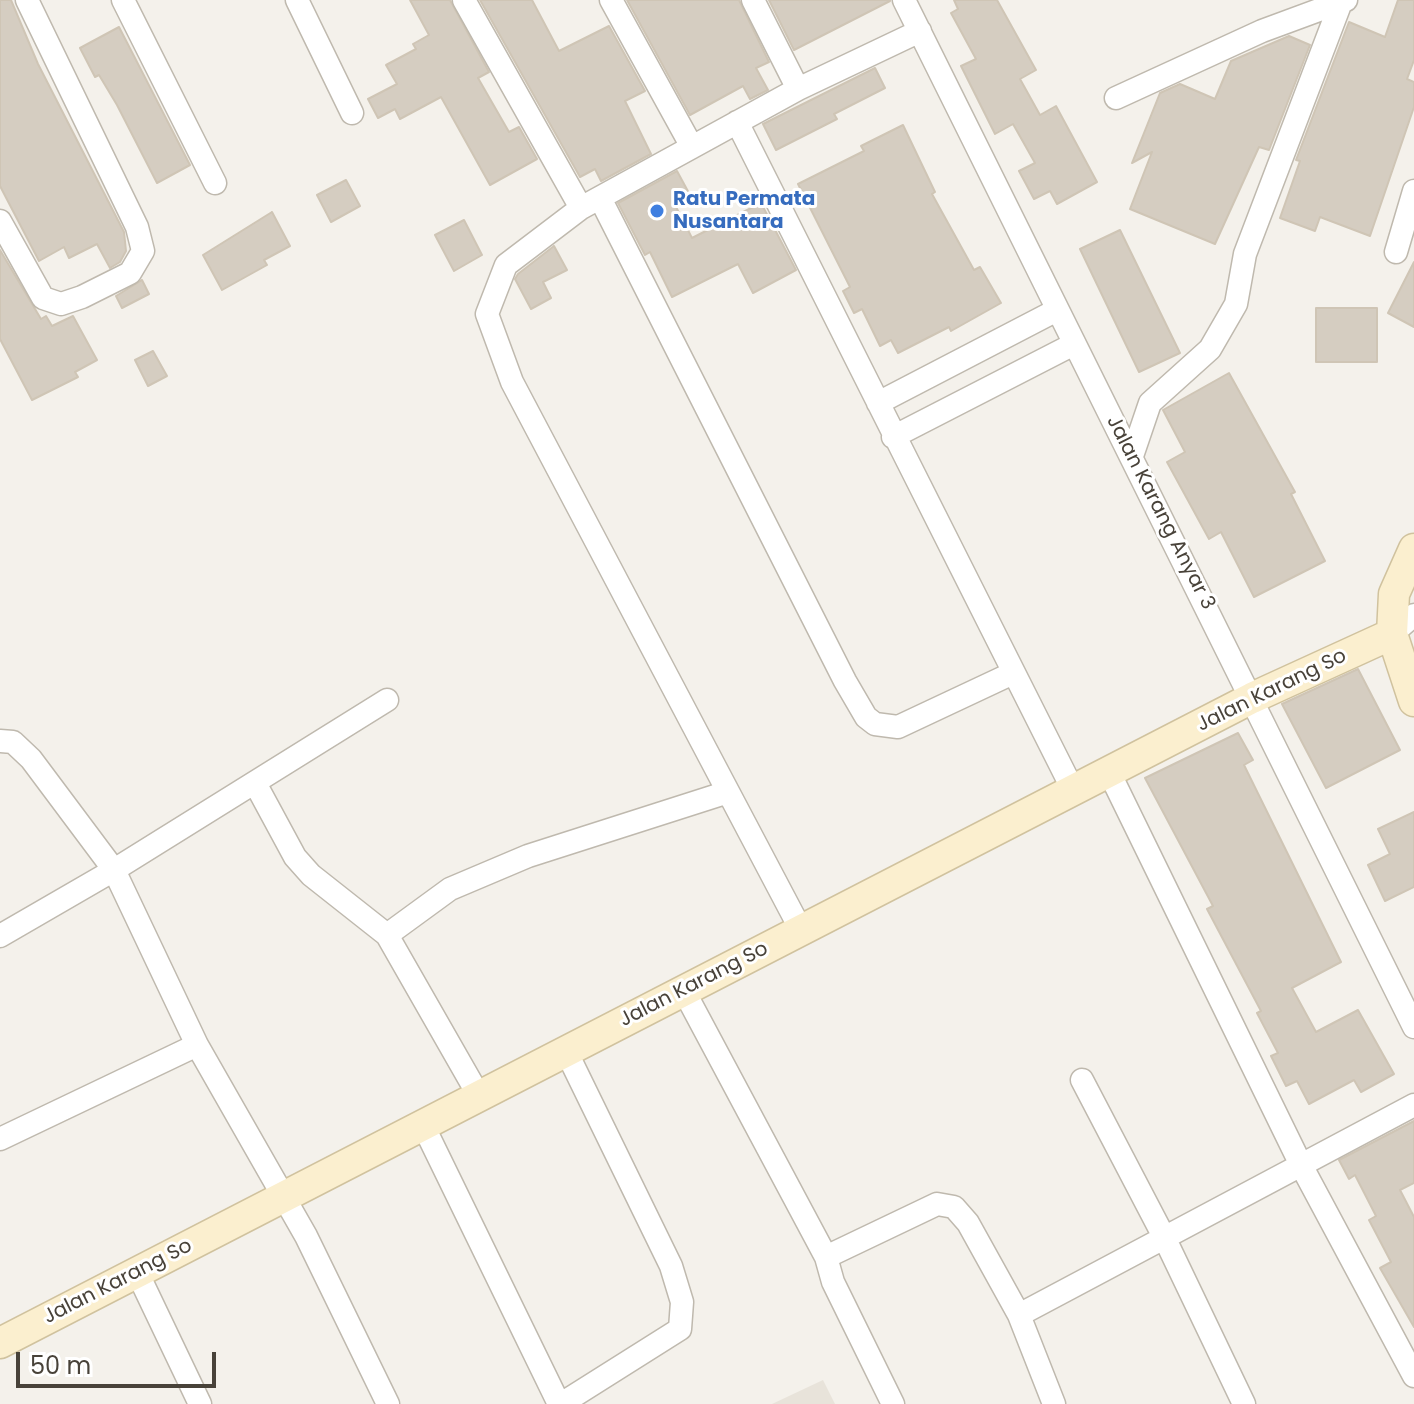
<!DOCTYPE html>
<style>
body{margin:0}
#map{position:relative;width:1414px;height:1404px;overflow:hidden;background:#f4f1eb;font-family:Poppins,sans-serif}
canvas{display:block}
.scale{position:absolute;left:16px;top:1352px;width:200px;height:36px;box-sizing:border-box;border:4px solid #484239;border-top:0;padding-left:10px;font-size:24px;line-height:28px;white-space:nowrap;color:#484239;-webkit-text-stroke:6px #fff;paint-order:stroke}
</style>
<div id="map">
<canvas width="1414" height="1404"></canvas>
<div class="scale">50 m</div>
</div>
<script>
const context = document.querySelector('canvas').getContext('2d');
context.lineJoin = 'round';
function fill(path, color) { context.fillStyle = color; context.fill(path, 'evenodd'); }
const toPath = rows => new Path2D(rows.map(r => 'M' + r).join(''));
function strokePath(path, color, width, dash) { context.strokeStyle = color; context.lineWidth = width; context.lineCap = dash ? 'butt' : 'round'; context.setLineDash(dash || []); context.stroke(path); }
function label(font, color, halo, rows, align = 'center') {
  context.font = font + ' Poppins,sans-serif'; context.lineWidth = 6; context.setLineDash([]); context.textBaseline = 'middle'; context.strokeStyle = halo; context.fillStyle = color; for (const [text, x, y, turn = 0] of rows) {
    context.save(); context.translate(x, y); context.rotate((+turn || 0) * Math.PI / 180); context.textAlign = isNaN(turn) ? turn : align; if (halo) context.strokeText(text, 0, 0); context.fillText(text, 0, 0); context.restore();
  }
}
fill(toPath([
 [823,1380,835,1404,772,1404]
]), '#e8e3da');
const building = toPath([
 [0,0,11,0,38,64,124,232,126,251,120,262,110,268,97,244,69,258,64,247,39,261,0,186,0,0],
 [410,0,450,0,489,72,478,78,509,132,519,127,537,159,490,185,441,97,400,119,395,109,378,118,368,99,397,84,386,65,416,49,413,44,429,35,410,0],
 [480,0,532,0,559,51,609,26,645,91,625,101,651,154,601,181,595,169,580,177,480,0],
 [627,0,739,0,769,62,756,68,768,90,750,99,743,86,690,115,627,0],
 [769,0,890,0,890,1,794,50,769,0],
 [954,0,997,0,1036,70,1020,79,1040,115,1056,106,1097,182,1057,204,1050,191,1034,199,1019,171,1035,163,1013,124,995,134,961,66,976,59,951,13,958,9,954,0],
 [1398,0,1414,0,1414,60,1407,79,1414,82,1414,107,1370,236,1320,217,1315,231,1280,218,1300,161,1296,160,1349,22,1385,37,1398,0],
 [119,27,190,165,157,183,117,105,99,75,95,77,80,48,119,27],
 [1289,36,1310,45,1269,150,1259,147,1215,244,1130,209,1152,152,1132,163,1160,93,1180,84,1215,99,1231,61,1289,36],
 [875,68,885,88,834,114,837,119,776,150,763,124,875,68],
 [903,125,935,192,932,194,974,270,980,267,1001,303,951,331,949,327,898,353,891,340,880,346,862,309,854,313,843,291,850,287,798,184,864,151,861,146,903,125],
 [677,171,690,195,674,203,692,238,761,203,796,270,753,293,738,264,672,297,650,252,645,255,618,203,677,171],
 [346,180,360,206,331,222,317,195,346,180],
 [272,212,290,246,264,260,267,265,222,290,203,255,272,212],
 [464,220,482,255,454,271,435,235,464,220],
 [1120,230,1180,353,1139,372,1080,249,1120,230],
 [554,246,567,270,543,282,551,298,531,309,515,279,518,274,554,246],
 [0,250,41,319,46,316,52,326,73,316,97,360,75,372,78,377,32,400,0,339,0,250],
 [1414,262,1414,327,1388,313,1414,262],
 [142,280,149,294,122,308,116,296,142,280],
 [1316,308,1377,308,1377,362,1316,362,1316,308],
 [153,351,167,376,148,386,135,360,153,351],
 [1229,373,1295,492,1291,494,1325,561,1254,597,1221,532,1209,539,1167,462,1185,452,1163,410,1229,373],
 [1358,669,1400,750,1326,788,1282,704,1358,669],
 [1238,733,1253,760,1244,765,1341,962,1292,988,1316,1032,1358,1010,1394,1074,1361,1092,1354,1080,1309,1104,1297,1081,1286,1086,1271,1056,1278,1053,1257,1013,1261,1011,1207,909,1213,906,1145,778,1238,733],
 [1414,812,1414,887,1385,901,1368,865,1390,854,1378,829,1414,812],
 [1414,1121,1414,1183,1400,1190,1414,1217,1414,1327,1380,1268,1391,1262,1369,1220,1376,1216,1355,1175,1349,1179,1339,1160,1414,1121]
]);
fill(building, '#d5cdc1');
strokePath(building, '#cfc5b5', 2);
const street = toPath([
 [123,0,215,183],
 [297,0,352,113],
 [464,0,581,208,798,89,920,31],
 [611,0,692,147],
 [753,0,798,89],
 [904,0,1414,1027],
 [1116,98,1262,31,1346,0],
 [737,122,1073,790],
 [600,198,845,681,866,717,875,724,898,727,1013,673],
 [581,208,506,265,487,314,512,382,801,930],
 [0,221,43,298,61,304,82,297,130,273,143,251,137,227,27,0],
 [1396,252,1414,191],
 [878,403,1057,310],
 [893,437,1074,344],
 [1132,456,1150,403,1210,349,1236,304,1245,254,1341,2],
 [1392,634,1414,615],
 [0,741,13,742,31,759,114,870,197,1045,306,1236,388,1404],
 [1109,772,1301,1165,1414,1376],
 [255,783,295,857,311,875,387,935],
 [0,936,114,870,387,700],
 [684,991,826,1257],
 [1082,1080,1164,1237,1244,1404],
 [479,1096,387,935,450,889,528,856,728,792],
 [423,1125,559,1404],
 [0,1139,197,1045],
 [137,1272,200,1404],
 [1019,1315,1054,1404],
 [561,1404,680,1329,682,1302,671,1266,566,1051],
 [893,1404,833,1282,826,1257,937,1204,954,1207,968,1223,1019,1315,1414,1105]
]);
const secondary = toPath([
 [1414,549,1394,594,1392,634,1414,701],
 [0,1343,1252,698,1392,634]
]);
strokePath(street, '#bfb9ae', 25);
strokePath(secondary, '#d0c29e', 33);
strokePath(street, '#fff', 22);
strokePath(secondary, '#fbefcf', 30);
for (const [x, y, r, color] of [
 [657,211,8,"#3f7fe0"]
]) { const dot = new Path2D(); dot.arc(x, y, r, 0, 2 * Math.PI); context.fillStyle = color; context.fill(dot); strokePath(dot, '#fff', 3); }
label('bold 20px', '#366cbe', '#fff', [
 ["Ratu Permata",673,200],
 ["Nusantara",673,223]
], 'left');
label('20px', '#484239', '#fff', [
 ["Jalan Karang Anyar 3",1160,513,63],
 ["Jalan Karang So",1272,691,-26],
 ["Jalan Karang So",694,985,-27],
 ["Jalan Karang So",118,1282,-27]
]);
</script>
